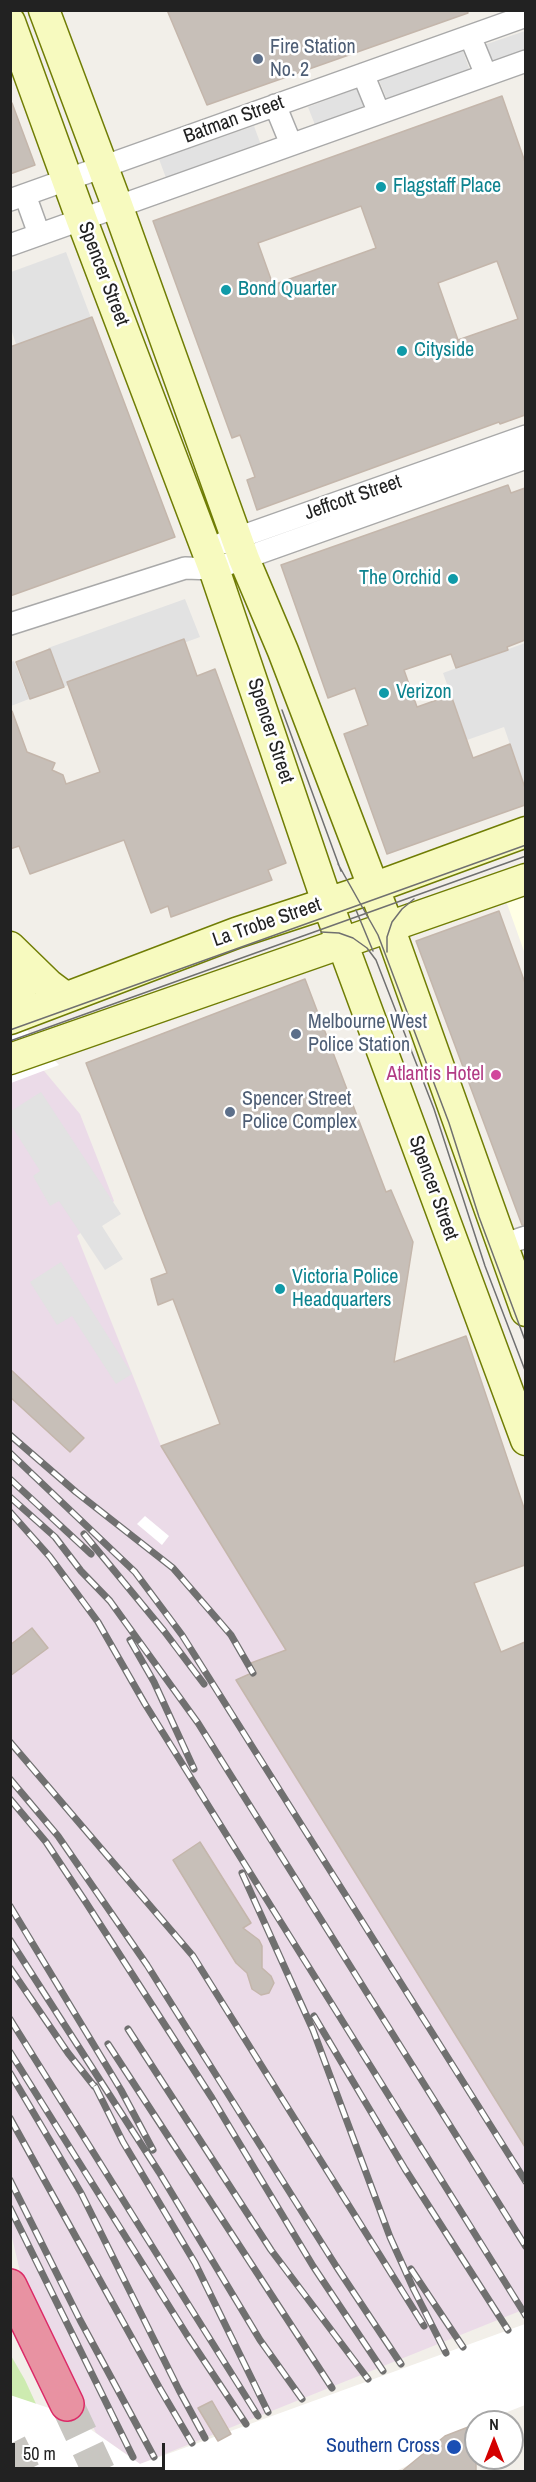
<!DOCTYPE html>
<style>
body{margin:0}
#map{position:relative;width:536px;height:2482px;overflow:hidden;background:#f2efe9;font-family:"Archivo Narrow",sans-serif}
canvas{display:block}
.frame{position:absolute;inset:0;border:12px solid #222;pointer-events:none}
.north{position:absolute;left:464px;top:2410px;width:60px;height:60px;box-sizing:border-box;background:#fff;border:2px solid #a7a7a7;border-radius:50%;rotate:0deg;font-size:16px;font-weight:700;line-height:24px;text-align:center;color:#222}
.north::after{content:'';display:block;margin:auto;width:21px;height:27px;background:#d40000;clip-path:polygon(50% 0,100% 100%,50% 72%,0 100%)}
.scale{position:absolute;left:12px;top:2443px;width:153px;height:27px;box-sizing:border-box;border:3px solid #222;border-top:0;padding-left:8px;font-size:18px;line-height:21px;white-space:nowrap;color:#222;-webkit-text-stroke:4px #fff;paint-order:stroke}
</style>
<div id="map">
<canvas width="536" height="2482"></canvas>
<div class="frame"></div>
<div class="north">N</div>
<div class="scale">50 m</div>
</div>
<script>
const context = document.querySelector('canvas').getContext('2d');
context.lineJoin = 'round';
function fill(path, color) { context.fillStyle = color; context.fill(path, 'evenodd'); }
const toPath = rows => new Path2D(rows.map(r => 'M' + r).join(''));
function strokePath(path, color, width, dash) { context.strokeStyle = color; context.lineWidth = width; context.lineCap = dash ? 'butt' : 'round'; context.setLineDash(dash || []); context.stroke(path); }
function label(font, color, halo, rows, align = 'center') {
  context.font = font + ' "Archivo Narrow",sans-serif'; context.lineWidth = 5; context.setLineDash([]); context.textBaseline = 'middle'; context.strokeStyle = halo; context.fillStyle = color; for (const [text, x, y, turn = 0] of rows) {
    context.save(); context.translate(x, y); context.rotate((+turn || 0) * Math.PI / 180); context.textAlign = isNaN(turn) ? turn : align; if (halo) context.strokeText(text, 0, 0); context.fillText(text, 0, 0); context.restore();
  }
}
fill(toPath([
 [10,1030,80,1114,114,1201,77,1236,161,1446,286,1650,254,1672,236,1680,525,2147,525,2309,140,2464,96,2433,21,2276,11,2233]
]), '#ebdbe8');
fill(toPath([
 [525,891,525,954,505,898]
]), '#ffffe5');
fill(toPath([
 [10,2354,25,2380,67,2471,11,2413]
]), '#cdebb0');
fill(toPath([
 [525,31,525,51,490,63,484,45],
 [463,51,470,71,387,100,379,80],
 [358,88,365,106,315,125,308,107],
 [254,126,261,145,166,178,159,159],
 [66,252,93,323,18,350,11,329,11,272],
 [185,599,200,637,63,687,48,648],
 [525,643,525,788,504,727,467,740,443,673],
 [14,661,29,699,11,706,11,662],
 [41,1092,121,1214,102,1226,123,1259,105,1270,59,1201,50,1206,33,1176,40,1171,11,1125,11,1111],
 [61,1262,132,1374,116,1384,72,1316,57,1325,30,1282]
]), '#e2e2e2');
fill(toPath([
 [10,1010,23,1026,59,1065,11,1083],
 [145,1516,169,1536,162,1545,137,1524],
 [525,2324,525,2405,482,2422,476,2422,476,2424,445,2436,411,2464,396,2471,15,2471,11,2468,10,2395,55,2410,90,2429,140,2464]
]), '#fff');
const building = toPath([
 [167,10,467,10,468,13,207,105,167,10],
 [502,96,525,162,525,415,500,424,499,422,257,510,247,480,255,477,240,435,232,438,153,221,502,96],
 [361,206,376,248,273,285,258,243,361,206],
 [497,261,518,319,458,340,438,283,497,261],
 [12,103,35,165,10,174,10,104,12,103],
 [92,317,175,537,10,596,10,347,92,317],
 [508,485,511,493,525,488,525,640,507,647,508,650,456,668,451,654,404,670,417,707,451,695,473,758,510,744,525,788,525,805,387,854,344,734,368,725,355,688,328,698,281,565,508,485],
 [184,639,197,676,215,669,286,863,268,870,272,880,171,917,168,906,151,913,124,840,30,874,19,846,10,849,10,711,12,711,27,752,55,763,52,770,63,775,66,784,100,772,67,682,184,639],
 [50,649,64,687,30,699,16,662,50,649],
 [499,911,525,983,525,1225,522,1225,416,941,499,911],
 [305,979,386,1192,391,1190,413,1242,394,1362,466,1336,525,1511,525,1565,474,1583,501,1652,525,1642,525,2147,236,1680,254,1672,251,1663,286,1650,161,1446,220,1424,173,1299,158,1305,151,1279,167,1273,86,1063,305,979],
 [10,1369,84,1438,70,1452,10,1397,10,1369],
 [32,1628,48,1648,10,1676,10,1645,32,1628],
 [200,1842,251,1923,243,1928,259,1940,262,1946,262,1968,271,1976,274,1983,269,1993,261,1995,252,1989,247,1973,236,1963,173,1860,200,1842],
 [212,2401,231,2434,218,2441,198,2408,212,2401],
 [476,2424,476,2472,401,2472,445,2436,476,2424]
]);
fill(building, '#c7bfb8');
strokePath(building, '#c4b6ab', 1.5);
strokePath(toPath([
 [67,2404,99,2472],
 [10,2444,24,2472]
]), '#c8c6c1', 33, [33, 16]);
const street = toPath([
 [470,36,486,75],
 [363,74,379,113],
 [275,105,291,144],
 [25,195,39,234],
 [10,200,526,16],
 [10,245,526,61],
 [223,543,526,436],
 [10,624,185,568,214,569,526,458],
 [502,1245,526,1237]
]);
const secondary = toPath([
 [44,10,117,205,244,559,283,651,394,941,526,1311],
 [10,22,81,218,214,569,327,902,526,1440],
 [10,947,49,985,65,997],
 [10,972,19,988,25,1013],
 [10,1019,236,933,373,888,526,832],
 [10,1059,526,879]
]);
const highway = toPath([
 [10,2286,67,2404]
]);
strokePath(street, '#a9a9a9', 24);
strokePath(secondary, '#707d05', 33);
strokePath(highway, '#dc2a67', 36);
strokePath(street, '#fff', 21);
strokePath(secondary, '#f7fabf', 30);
strokePath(highway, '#e892a2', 33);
strokePath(toPath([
 [282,710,341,871],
 [338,864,378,935,449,1123,479,1217,526,1343],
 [356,910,373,951],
 [321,932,339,933,353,938,367,948,376,960,434,1109,485,1266,526,1373],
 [387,952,387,937,392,922,402,909,414,899],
 [10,1030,526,845],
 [10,1041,526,856]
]), '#707070', 1.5);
const rail = toPath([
 [10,1435,76,1492,173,1568,231,1635,253,1673],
 [10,1453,135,1572,182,1635,526,2182],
 [10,1479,91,1554],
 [10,1497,55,1537,81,1571,110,1601,198,1723,526,2247],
 [10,1512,50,1557,98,1622,145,1704,526,2316],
 [84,1534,164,1631,204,1684],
 [130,1640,154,1682,194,1769],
 [10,1742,193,1956,424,2326],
 [10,1779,58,1836,147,1965,336,2266,401,2364],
 [10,1799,46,1842,85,1901,212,2098,313,2266,383,2371],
 [242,1873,313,2030,390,2237,414,2290,446,2353],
 [10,1906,121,2090,153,2150],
 [10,1940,159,2172,260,2340,302,2399],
 [10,1968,68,2053,94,2086],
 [314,2016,405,2169,508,2330],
 [10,2019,258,2416],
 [128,2029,271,2250,368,2379],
 [108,2044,332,2388],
 [10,2052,187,2335,246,2424],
 [10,2073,81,2193,179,2390,205,2438],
 [95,2086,123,2142,195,2263,268,2412],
 [10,2118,159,2387,192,2443],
 [10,2180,80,2320,154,2457],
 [10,2208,133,2457],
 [411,2269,463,2347]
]);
strokePath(rail, '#707070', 7);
strokePath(rail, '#fff', 4.5, [14]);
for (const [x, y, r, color] of [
 [258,59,6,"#5c6f8a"],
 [381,187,6,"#0f9aa8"],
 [226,290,6,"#0f9aa8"],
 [402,351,6,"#0f9aa8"],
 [453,579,6,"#0f9aa8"],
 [384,693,6,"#0f9aa8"],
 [296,1034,6,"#5c6f8a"],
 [496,1075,6,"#d1479c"],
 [230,1112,6,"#5c6f8a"],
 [280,1289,6,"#0f9aa8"],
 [454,2447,8,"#1a4fb4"]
]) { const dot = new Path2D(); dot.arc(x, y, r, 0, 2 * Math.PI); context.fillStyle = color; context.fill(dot); strokePath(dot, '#fff', 2); }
label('20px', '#4e5e75', '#fff', [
 ["Fire Station",270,48],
 ["No. 2",270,71],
 ["Melbourne West",308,1023],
 ["Police Station",308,1046],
 ["Spencer Street",242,1100],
 ["Police Complex",242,1123]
], 'left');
label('20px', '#222', '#fff', [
 ["Batman Street",234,120,-20],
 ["Spencer Street",103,274,69],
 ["Jeffcott Street",353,498,-19],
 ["Spencer Street",270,731,72],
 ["La Trobe Street",267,923,-19],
 ["Spencer Street",433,1188,70]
]);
label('20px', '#0d838f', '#fff', [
 ["Flagstaff Place",393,187],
 ["Bond Quarter",238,290],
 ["Cityside",414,351],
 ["The Orchid",441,579,"right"],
 ["Verizon",396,693],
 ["Victoria Police",292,1278],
 ["Headquarters",292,1301]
], 'left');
label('20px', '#b23c85', '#fff', [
 ["Atlantis Hotel",484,1075]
], 'right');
label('20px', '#164399', '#fff', [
 ["Southern Cross",440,2447]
], 'right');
</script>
